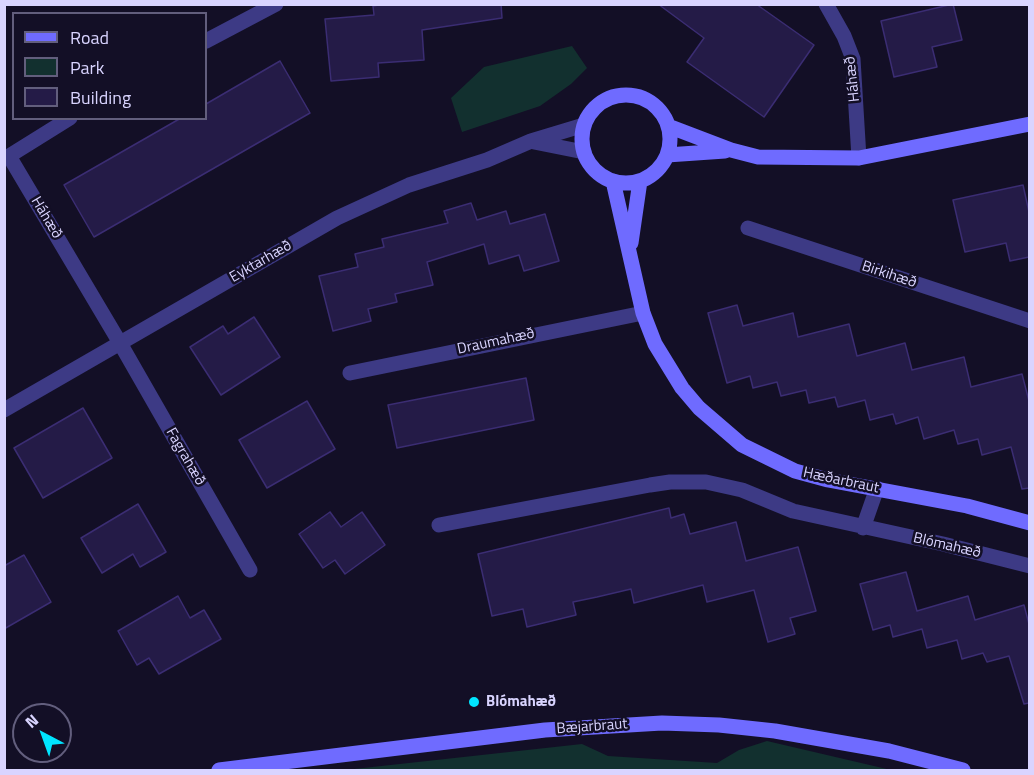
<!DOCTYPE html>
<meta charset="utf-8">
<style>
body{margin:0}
#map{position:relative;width:1034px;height:775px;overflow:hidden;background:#130f26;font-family:"Titillium Web",sans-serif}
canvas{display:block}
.frame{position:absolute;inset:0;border:6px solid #d9d4ff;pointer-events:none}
.legend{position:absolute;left:12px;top:12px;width:195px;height:108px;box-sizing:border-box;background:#130f26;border:2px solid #625e7d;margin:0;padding:8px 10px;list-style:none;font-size:18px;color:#d9d4ff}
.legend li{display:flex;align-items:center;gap:12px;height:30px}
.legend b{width:30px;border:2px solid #625e7d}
.north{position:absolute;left:12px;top:703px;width:60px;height:60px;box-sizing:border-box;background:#130f26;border:2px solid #625e7d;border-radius:50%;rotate:319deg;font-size:16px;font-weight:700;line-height:24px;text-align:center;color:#d9d4ff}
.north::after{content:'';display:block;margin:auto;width:21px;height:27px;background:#00e5ff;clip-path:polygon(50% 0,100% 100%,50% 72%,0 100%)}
</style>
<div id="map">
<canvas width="1034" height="775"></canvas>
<div class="frame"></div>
<ul class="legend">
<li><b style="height:8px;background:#6f6bff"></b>Road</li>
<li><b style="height:16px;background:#12302f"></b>Park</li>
<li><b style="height:16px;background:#241b47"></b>Building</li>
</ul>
<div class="north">N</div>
</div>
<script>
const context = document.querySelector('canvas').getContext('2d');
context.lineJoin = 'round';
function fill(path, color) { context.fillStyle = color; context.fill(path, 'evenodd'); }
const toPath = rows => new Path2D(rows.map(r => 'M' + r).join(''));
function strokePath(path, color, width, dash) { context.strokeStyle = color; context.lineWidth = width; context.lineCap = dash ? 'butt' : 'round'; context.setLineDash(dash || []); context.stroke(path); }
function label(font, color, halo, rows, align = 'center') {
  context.font = font + ' "Titillium Web",sans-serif'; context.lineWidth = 5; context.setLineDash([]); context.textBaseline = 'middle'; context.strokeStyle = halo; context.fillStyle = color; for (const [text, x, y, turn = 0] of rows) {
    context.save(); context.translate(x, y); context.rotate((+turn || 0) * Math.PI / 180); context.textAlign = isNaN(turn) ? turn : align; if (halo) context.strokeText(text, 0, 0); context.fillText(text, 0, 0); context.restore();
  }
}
fill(toPath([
 [572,46,587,68,571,84,540,106,462,132,451,98,484,67],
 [767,741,891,770,345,770,582,744,608,756,717,763,739,750]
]), '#12302f');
const building = toPath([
 [385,4,501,4,502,18,422,30,424,60,378,63,379,77,331,81,325,19,374,15,373,6,385,4],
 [658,4,756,4,814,45,764,117,687,62,704,38,658,4],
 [953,4,962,40,932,47,937,67,894,77,881,21,953,4],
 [280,61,310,113,94,237,64,185,181,118,206,118,206,104,280,61],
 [1023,185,1029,212,1029,257,1010,261,1006,243,965,252,953,200,1023,185],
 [471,203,477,220,506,211,510,224,545,214,559,261,524,271,519,255,489,264,484,244,427,262,433,285,395,294,397,302,368,309,371,321,333,331,319,276,358,267,355,254,384,247,382,239,448,223,444,211,471,203],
 [737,305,743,326,793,313,798,337,849,324,857,356,905,343,912,370,964,357,971,387,1022,374,1029,401,1029,488,1022,489,1011,447,982,455,978,439,958,444,954,430,924,439,918,417,896,424,893,414,870,420,865,400,838,407,835,397,809,403,806,390,781,396,777,382,753,388,750,376,727,383,708,313,737,305],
 [254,317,280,357,221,395,190,347,223,326,228,334,254,317],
 [526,378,534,420,397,448,388,405,526,378],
 [307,401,335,449,267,488,239,440,307,401],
 [83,408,112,458,43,498,14,448,83,408],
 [138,504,166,552,140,567,133,554,102,573,81,538,138,504],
 [669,508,671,518,684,514,690,534,736,522,746,561,798,547,816,611,790,618,795,634,768,642,754,590,707,602,703,585,634,603,631,589,597,597,573,602,576,615,527,627,523,609,492,616,478,554,669,508],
 [330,512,341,527,362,512,385,545,345,574,335,560,323,568,299,534,330,512],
 [24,555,51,602,4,629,4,566,24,555],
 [906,572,917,611,968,596,975,620,1024,605,1029,624,1029,703,1024,704,1009,656,987,662,983,653,962,659,957,640,927,648,922,629,893,637,890,625,873,630,860,584,906,572],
 [178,596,190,618,204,610,221,639,159,674,149,658,137,665,118,631,178,596]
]);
fill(building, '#241b47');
strokePath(building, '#3b2d73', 1.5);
strokePath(toPath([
 [826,4,844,36,853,59,859,158],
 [206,41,276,4],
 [70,118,9,156,120,343,250,570],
 [534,142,584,152],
 [748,228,1030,321],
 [350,373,643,313],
 [4,410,337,218,409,185,487,160,531,141,584,125],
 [439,525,650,485,670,482,706,482,742,490,793,511,943,544,1030,566],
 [863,528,877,488]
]), '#3d3a85', 15);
strokePath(toPath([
 '582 139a44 44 0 1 1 88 0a44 44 0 1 1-88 0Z',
 [668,126,731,150,758,157,859,158,1030,124],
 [667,155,725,151],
 [613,181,643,313,655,344,682,388,699,408,742,445,795,471,828,480,967,506,1030,523],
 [631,243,640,181],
 [219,770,545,730,662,723,719,725,775,731,889,751,963,770]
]), '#6f6bff', 15);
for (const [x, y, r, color] of [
 [474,702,6,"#00e5ff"]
]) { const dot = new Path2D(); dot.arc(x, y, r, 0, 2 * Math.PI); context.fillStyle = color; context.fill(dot); strokePath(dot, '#130f26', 2); }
label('15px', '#d9d4ff', '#130f26', [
 ["Háhæð",853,79,-96],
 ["Háhæð",46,218,59],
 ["Eyktarhæð",261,262,-30],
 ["Birkihæð",889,275,18],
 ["Draumahæð",496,342,-12],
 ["Fagrahæð",185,457,60],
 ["Hæðarbraut",841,481,12],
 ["Blómahæð",947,546,13],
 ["Bæjarbraut",592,727,-4]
]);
label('bold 15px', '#d9d4ff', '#130f26', [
 ["Blómahæð",486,702]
], 'left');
</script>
